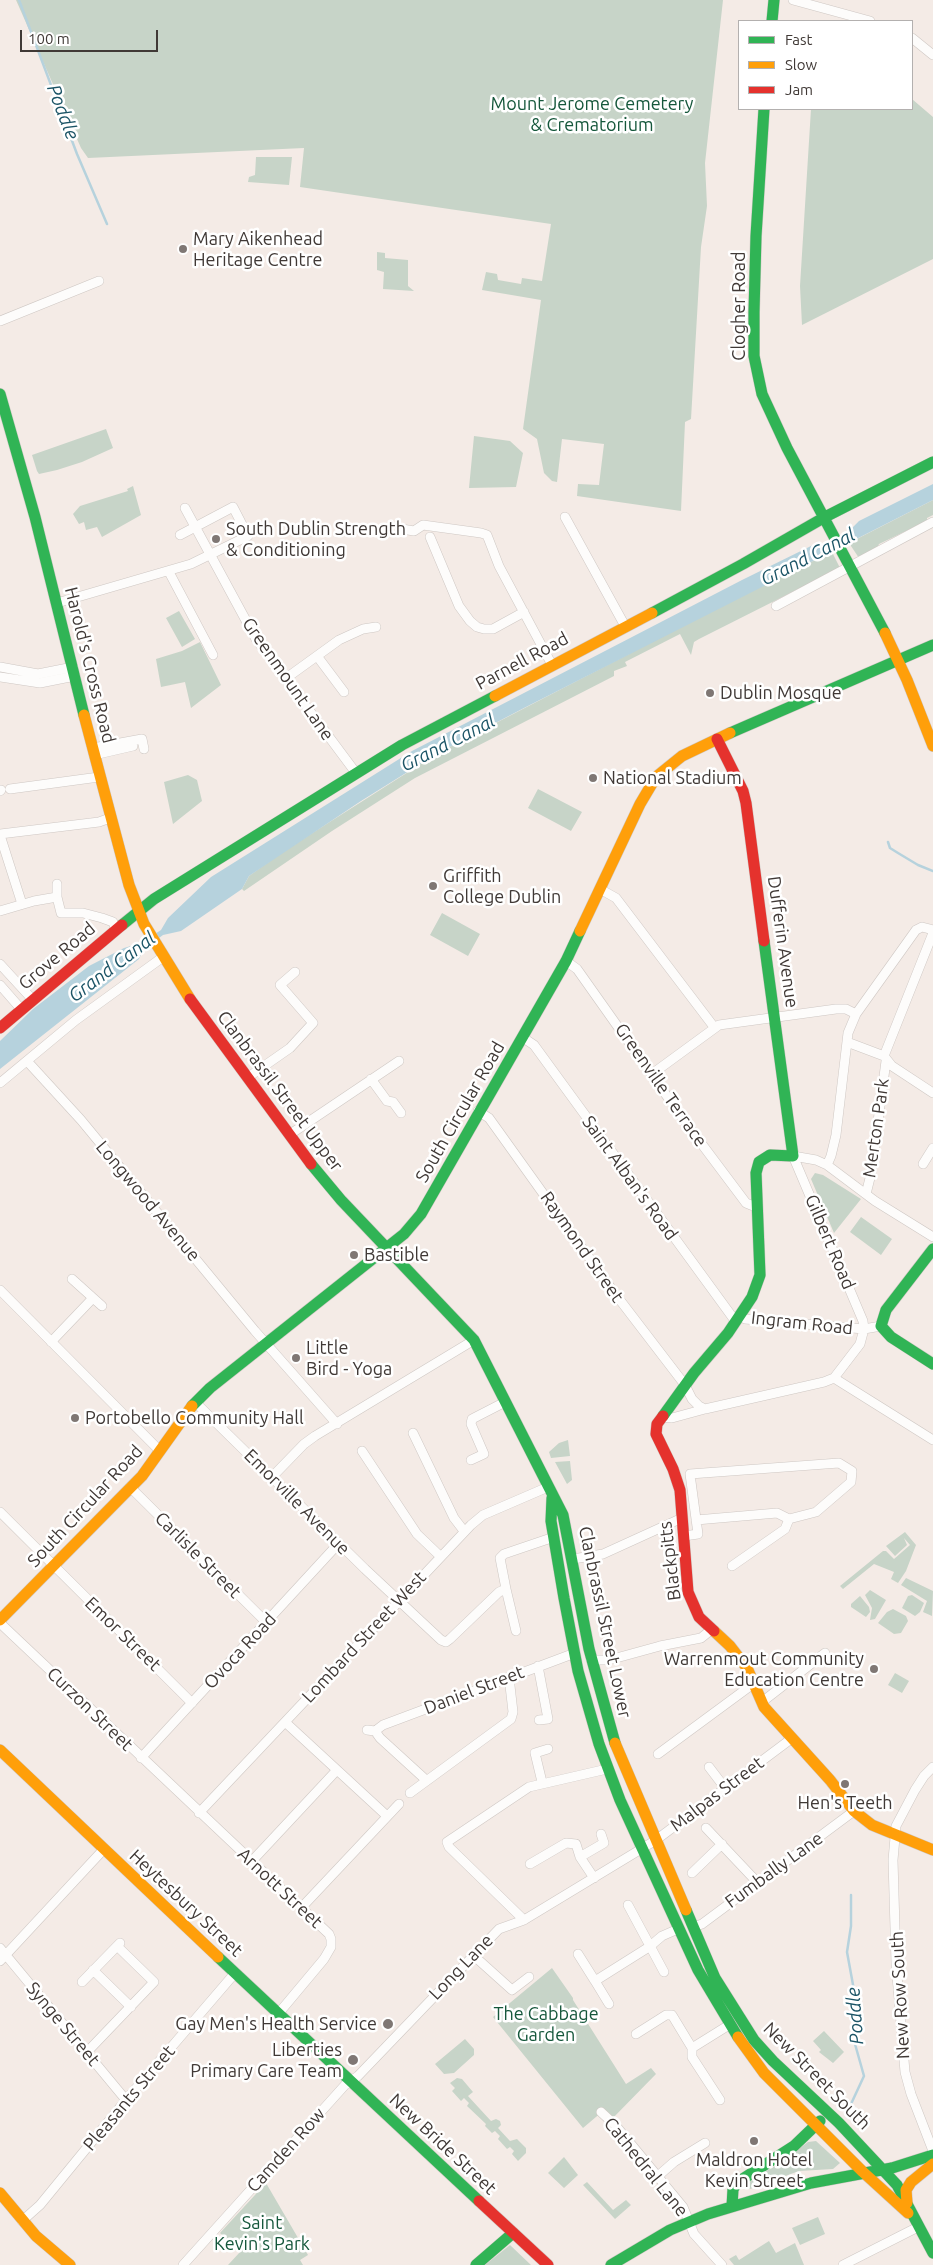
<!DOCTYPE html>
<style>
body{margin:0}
#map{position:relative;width:933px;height:2265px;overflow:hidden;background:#f4ebe6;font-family:Ubuntu,sans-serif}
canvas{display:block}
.legend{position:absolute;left:738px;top:20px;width:175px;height:90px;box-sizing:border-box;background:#fff;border:1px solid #b3b0af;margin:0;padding:6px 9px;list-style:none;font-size:15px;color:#403936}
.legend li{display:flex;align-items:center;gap:10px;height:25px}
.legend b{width:25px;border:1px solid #b3b0af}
.scale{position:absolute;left:20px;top:30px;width:138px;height:22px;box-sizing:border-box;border:2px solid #403936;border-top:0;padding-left:6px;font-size:15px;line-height:18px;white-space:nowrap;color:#403936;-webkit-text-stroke:4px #fff;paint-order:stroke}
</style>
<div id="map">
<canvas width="933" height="2265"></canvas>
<ul class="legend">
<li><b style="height:6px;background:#30b455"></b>Fast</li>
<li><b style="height:6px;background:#ff9f0a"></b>Slow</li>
<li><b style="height:6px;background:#e5322d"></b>Jam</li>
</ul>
<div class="scale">100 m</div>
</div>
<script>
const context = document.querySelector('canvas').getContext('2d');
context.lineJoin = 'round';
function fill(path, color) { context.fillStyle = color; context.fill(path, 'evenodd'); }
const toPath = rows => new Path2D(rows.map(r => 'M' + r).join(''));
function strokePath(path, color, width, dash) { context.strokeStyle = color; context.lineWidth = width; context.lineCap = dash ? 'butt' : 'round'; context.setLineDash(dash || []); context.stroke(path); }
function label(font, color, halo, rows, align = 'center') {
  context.font = font + ' Ubuntu,sans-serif'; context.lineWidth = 5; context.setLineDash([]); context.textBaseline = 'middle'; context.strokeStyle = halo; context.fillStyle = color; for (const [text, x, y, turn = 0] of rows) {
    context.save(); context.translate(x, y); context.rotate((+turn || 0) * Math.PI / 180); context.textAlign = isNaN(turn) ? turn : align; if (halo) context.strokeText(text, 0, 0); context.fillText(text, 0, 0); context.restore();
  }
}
fill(toPath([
 [16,0,723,0,705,163,707,206,701,247,691,419,685,422,681,511,577,496,578,484,599,485,604,444,562,439,557,482,552,481,544,473,537,439,523,429,541,300,482,290,486,272,497,274,498,280,521,284,522,278,542,281,551,224,300,187,304,148,88,158,81,148],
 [912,99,933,117,933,259,802,325,800,286,811,109,912,109],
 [256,157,292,157,289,185,248,182,249,177,255,175],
 [377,252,385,253,385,258,408,260,408,286,414,291,383,289,384,272,377,270],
 [106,429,113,448,82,462,57,470,39,474,37,471,32,455],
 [474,436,510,441,523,453,516,487,469,488],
 [133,486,141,515,102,537,97,527,86,530,84,522,79,524,73,514,80,506,128,491,127,489],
 [933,500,933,515,927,518,927,521,879,544,876,550,859,558,849,543],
 [832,552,840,568,699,639,694,642,691,655,680,634,625,662,627,666,614,671,614,676,415,778,332,831,244,891,242,889,249,876,281,853,438,753,754,589],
 [179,611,195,639,182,647,166,618],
 [200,642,221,685,191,708,185,682,161,687,156,659,182,651],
 [188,775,197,780,202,801,173,824,164,782],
 [538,789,582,812,571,831,528,808],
 [442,913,480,934,468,956,430,935],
 [815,1173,823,1175,861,1199,834,1233,811,1179],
 [861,1217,892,1239,881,1255,850,1232],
 [568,1440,570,1456,551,1458,549,1452,559,1443],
 [570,1461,572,1480,567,1484,555,1462],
 [905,1532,916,1545,906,1571,898,1583,891,1579,894,1572,874,1564,843,1589,840,1586,883,1551,886,1551,894,1559,910,1545,904,1538,907,1545,895,1556,886,1546],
 [906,1578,933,1591,932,1616,923,1612,927,1601,901,1585],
 [870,1590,886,1600,875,1619,870,1620,872,1608,865,1595],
 [912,1595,924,1603,920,1612,915,1616,902,1608,908,1596],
 [860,1596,869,1607,870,1612,866,1617,851,1607,851,1604],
 [893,1609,906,1616,908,1621,901,1633,894,1634,878,1623,887,1612],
 [895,1673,909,1681,902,1693,888,1685],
 [552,1968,573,1998,573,2000,626,2084,651,2068,656,2074,611,2120,603,2111,583,2128,493,2017],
 [824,2031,844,2052,833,2063,819,2052,821,2050,813,2041],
 [465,2039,474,2049,474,2055,454,2073,444,2074,435,2064],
 [457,2078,462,2079,473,2092,468,2096,491,2121,496,2119,500,2121,501,2125,498,2128,510,2141,517,2139,526,2148,526,2153,518,2161,512,2154,514,2151,510,2147,507,2149,498,2139,500,2136,495,2131,492,2133,485,2126,486,2124,467,2106,469,2103,464,2098,461,2101,452,2091,455,2088,450,2083],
 [816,2141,840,2163,833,2169,799,2171,750,2189,745,2187,745,2184,778,2164,808,2142],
 [564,2157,578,2175,564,2188,548,2173],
 [587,2182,613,2210,626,2200,631,2205,615,2219,583,2185],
 [266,2183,308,2255,300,2260,303,2265,228,2265,240,2252,220,2233],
 [818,2217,825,2234,800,2245,792,2228],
 [769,2241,776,2253,795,2243,804,2265,734,2265,729,2259,736,2255,739,2260],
 [510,2245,531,2265,485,2265]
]), '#c7d4c8');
fill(toPath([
 [933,484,933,500,524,708,438,753,361,801,249,876,242,889,181,931,163,935,143,950,139,959,0,1069,0,1041,33,1009,89,966,124,948,141,943,161,930,168,918,211,877,412,751,742,580,813,545,826,545,845,535,859,521]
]), '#b6d2dd');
strokePath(toPath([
 [19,0,77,154,107,224],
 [888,842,890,848,898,853,918,865,933,871],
 [851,2104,864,2076,855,2044,858,2012,847,1952,851,1926,851,1895]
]), '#b6d2dd', 2.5);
const street = toPath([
 [793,0,870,21],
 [912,38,933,55],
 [0,321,99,281],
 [185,508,256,639,356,773],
 [565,517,625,626],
 [402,529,414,531,423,525,481,533,487,535,499,566,552,665],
 [430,537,459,606,470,621,477,627,484,629,493,629,524,612],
 [169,572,213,655],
 [57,603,191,564,248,536,233,507,180,535],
 [776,606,933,522],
 [317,656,344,692],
 [0,667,38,674,73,667],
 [0,677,40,683,75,676],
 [285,679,339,640,363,629,376,627],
 [93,748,142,739,144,749],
 [94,755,133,746],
 [10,789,99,777],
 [0,791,1,790],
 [0,834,99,822,110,818],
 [0,835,22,904],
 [57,884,57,897],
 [600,889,616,898,714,1027],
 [0,911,34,901,57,897,61,913,83,913,102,918,113,922,116,930],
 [566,961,577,969,686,1123,746,1203,756,1207],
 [0,964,32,999],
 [0,985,21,1009],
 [522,1037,534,1045,736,1322],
 [847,1042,884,1056,892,1066,933,1093],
 [884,1056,933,933],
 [27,1061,81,1120,255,1331,337,1424],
 [652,1074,719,1025,836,1009,846,1009,856,1014],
 [247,1078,290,1048,313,1023,280,985,295,972],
 [371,1079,387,1101,393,1102,401,1113],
 [0,1083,76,1020,163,957],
 [478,1111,489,1118,613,1291,685,1385,692,1399,699,1406,705,1409],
 [289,1135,399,1061],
 [793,1156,816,1160,827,1165,831,1156,836,1135,848,1033,856,1014,916,930,922,927,933,930],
 [793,1156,863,1321,864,1329,860,1344,834,1378],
 [923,1164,933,1148],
 [827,1165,875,1201,933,1237],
 [866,1194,871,1174,886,1061],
 [72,1279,102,1306],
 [0,1290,160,1451],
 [740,1316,745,1319,864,1329,881,1326],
 [51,1342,93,1298],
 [195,1402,365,1569,441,1640,446,1642,450,1639,499,1592,506,1589,516,1631],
 [662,1417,672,1418,705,1409,824,1382,834,1378,933,1440],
 [413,1433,454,1518,464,1531],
 [362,1451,417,1534,440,1556],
 [471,1460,484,1454,471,1424,472,1419,505,1402],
 [272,1477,304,1444,315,1436,474,1340],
 [130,1487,266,1622],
 [0,1512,192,1703],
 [696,1520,777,1513,789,1519],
 [684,1536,698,1534,690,1474,839,1463,852,1471,851,1482,816,1512,789,1519,785,1529,732,1566],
 [573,1559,603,1554,682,1518],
 [506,1589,500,1558,504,1554,554,1537],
 [0,1623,329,1934,331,1939,331,1947,324,1959,278,2014],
 [591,1660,609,1660,660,1646,701,1638,711,1630],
 [538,1666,548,1719,539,1720],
 [762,1702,825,1653],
 [285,1722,387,1816],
 [367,1730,375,1731,380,1738,426,1780],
 [375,1731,383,1725,575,1653],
 [658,1754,753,1684],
 [141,1758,339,1543],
 [709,1767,725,1788],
 [933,1767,924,1776,915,1790,896,1826,893,1860,896,1963,905,2072,911,2094,933,2151],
 [542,1782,535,1753,548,1749],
 [410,1793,511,1719,513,1712,509,1677],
 [199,1813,471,1525,483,1515,548,1487],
 [706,1828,757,1882],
 [580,1857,604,1843,601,1834],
 [252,1861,336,1771],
 [530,1864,566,1843,576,1844,580,1857,594,1878],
 [692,1873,722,1844],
 [628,1905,664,1972],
 [302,1907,399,1804],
 [524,1920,449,1847,447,1842,529,1787,607,1769],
 [693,1927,702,1924,854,1811],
 [0,1948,126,2100],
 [578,1954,595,1981],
 [473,1955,512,1990,529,1977],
 [0,1961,104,1849],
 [93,1970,131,2007],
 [82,1982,120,1943],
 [609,2004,595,1981,649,1947,662,1936,678,1929],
 [636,2034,666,2015,672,2015,692,2048,692,2057,720,2100],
 [692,2048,729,2025],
 [87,2052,154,1982,117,1946],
 [601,2112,616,2126,683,2207,694,2234,722,2265],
 [658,2176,674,2162,705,2143],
 [22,2221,40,2205,126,2100,235,1973],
 [183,2265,345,2085,358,2076,499,1929,524,1920,656,1840,791,1739],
 [843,2265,918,2227]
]);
const fast = toPath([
 [772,21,774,0],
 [764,109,756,236,754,312,754,356,762,394,787,448,885,633],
 [0,394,35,517,84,715],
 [652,613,743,564,825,517,933,462],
 [730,733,933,645],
 [122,925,154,899,402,745,495,696],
 [311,1164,341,1200,474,1340,563,1515,589,1649,615,1743],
 [933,1249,886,1310,881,1326,891,1337,933,1364],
 [192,1406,210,1388,404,1234,421,1214,566,961,580,931],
 [663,1416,694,1373,728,1333,752,1297,760,1275,756,1173,759,1162,770,1155,793,1156,764,941],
 [552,1498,551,1521,564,1598,578,1671,599,1744,620,1800,698,1970,738,2037],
 [686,1910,715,1978,754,2040,773,2061,839,2123,897,2185,933,2253],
 [218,1957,479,2201],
 [732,2206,733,2189,738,2182,794,2146,820,2121],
 [476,2265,513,2233],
 [611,2265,670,2230,708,2214,811,2183,892,2168,933,2155]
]);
const slow = toPath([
 [885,633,907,680,933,746],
 [495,696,652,613],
 [84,715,129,885,144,924,190,999],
 [580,931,640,804,656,777,682,756,730,733],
 [0,1620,142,1476,192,1406],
 [714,1631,730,1646,747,1668,764,1707,830,1780,854,1811,872,1825,933,1850],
 [615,1743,686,1910],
 [0,1750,218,1957],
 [738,2037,764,2073,863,2172,908,2213],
 [0,2193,36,2236,70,2265],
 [907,2203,906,2190,911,2182,933,2164]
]);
const jam = toPath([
 [717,739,743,791,746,803,764,941],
 [190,999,311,1164],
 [0,1028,122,925],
 [663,1416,657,1424,656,1434,673,1469,680,1490,688,1592,699,1617,714,1631],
 [479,2201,548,2265]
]);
strokePath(street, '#cec7c3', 10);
strokePath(fast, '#cec7c3', 12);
strokePath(slow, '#cec7c3', 12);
strokePath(jam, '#cec7c3', 12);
strokePath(street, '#fdfcfb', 9);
strokePath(fast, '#30b455', 11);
strokePath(slow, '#ff9f0a', 11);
strokePath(jam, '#e5322d', 11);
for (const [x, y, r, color] of [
 [183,249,5,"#7f7774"],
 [216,539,5,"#7f7774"],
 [710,693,5,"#7f7774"],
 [593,778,5,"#7f7774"],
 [433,886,5,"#7f7774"],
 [354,1255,5,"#7f7774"],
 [296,1358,5,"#7f7774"],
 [75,1418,5,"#7f7774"],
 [874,1669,5,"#7f7774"],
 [845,1784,5,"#7f7774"],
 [388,2024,6,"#7f7774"],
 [353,2060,6,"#7f7774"],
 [754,2141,5,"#7f7774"]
]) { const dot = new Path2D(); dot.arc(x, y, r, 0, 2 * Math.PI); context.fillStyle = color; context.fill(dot); strokePath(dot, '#fff', 2); }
label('18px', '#15573b', '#fff', [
 ["Mount Jerome Cemetery",592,104],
 ["& Crematorium",592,125],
 ["The Cabbage",546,2014],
 ["Garden",546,2035],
 ["Saint",262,2223],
 ["Kevin's Park",262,2244]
]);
label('18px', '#403936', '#fff', [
 ["Mary Aikenhead",193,239],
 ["Heritage Centre",193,260],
 ["South Dublin Strength",226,529],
 ["& Conditioning",226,550],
 ["Dublin Mosque",720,693],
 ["National Stadium",603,778],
 ["Griffith",443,876],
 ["College Dublin",443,897],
 ["Bastible",364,1255],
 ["Little",306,1348],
 ["Bird - Yoga",306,1369],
 ["Portobello Community Hall",85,1418],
 ["Warrenmout Community",864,1659,"right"],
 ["Education Centre",864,1680,"right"],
 ["Hen's Teeth",845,1803,"center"],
 ["Gay Men's Health Service",377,2024,"right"],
 ["Liberties",342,2050,"right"],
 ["Primary Care Team",342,2071,"right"],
 ["Maldron Hotel",754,2160,"center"],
 ["Kevin Street",754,2181,"center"]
], 'left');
label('18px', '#403936', '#fff', [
 ["Clogher Road",739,306,-90],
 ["Parnell Road",522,661,-28],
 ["Harold's Cross Road",90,665,76],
 ["Greenmount Lane",288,679,55],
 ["Dufferin Avenue",783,942,82],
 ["Grove Road",57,956,-40],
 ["Greenville Terrace",661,1085,55],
 ["Clanbrassil Street Upper",280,1091,53],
 ["South Circular Road",460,1112,-60],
 ["Merton Park",876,1128,-82],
 ["Saint Alban's Road",630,1178,54],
 ["Longwood Avenue",148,1201,50],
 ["Gilbert Road",830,1242,67],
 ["Raymond Street",582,1247,55],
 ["Ingram Road",802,1323,6],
 ["Emorville Avenue",297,1502,45],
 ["South Circular Road",85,1506,-47],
 ["Carlisle Street",198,1555,45],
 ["Blackpitts",670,1561,-97],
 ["Clanbrassil Street Lower",605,1622,78],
 ["Emor Street",123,1634,44],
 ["Lombard Street West",364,1637,-47],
 ["Ovoca Road",240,1651,-47],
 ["Daniel Street",474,1690,-21],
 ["Curzon Street",90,1709,44],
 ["Malpas Street",717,1794,-37],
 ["Fumbally Lane",774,1870,-36],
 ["Arnott Street",280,1888,43],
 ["Heytesbury Street",186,1903,43],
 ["Long Lane",461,1967,-46],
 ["New Row South",900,1995,-93],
 ["Synge Street",63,2024,50],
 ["New Street South",817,2076,45],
 ["Pleasants Street",129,2098,-50],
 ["New Bride Street",443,2144,43],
 ["Camden Row",286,2150,-48],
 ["Cathedral Lane",646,2167,51]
]);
label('italic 19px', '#1b5466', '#fff', [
 ["Poddle",63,112,69],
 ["Grand Canal",808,557,-27],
 ["Grand Canal",448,743,-27],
 ["Grand Canal",112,967,-37],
 ["Poddle",855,2016,-94]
]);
</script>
